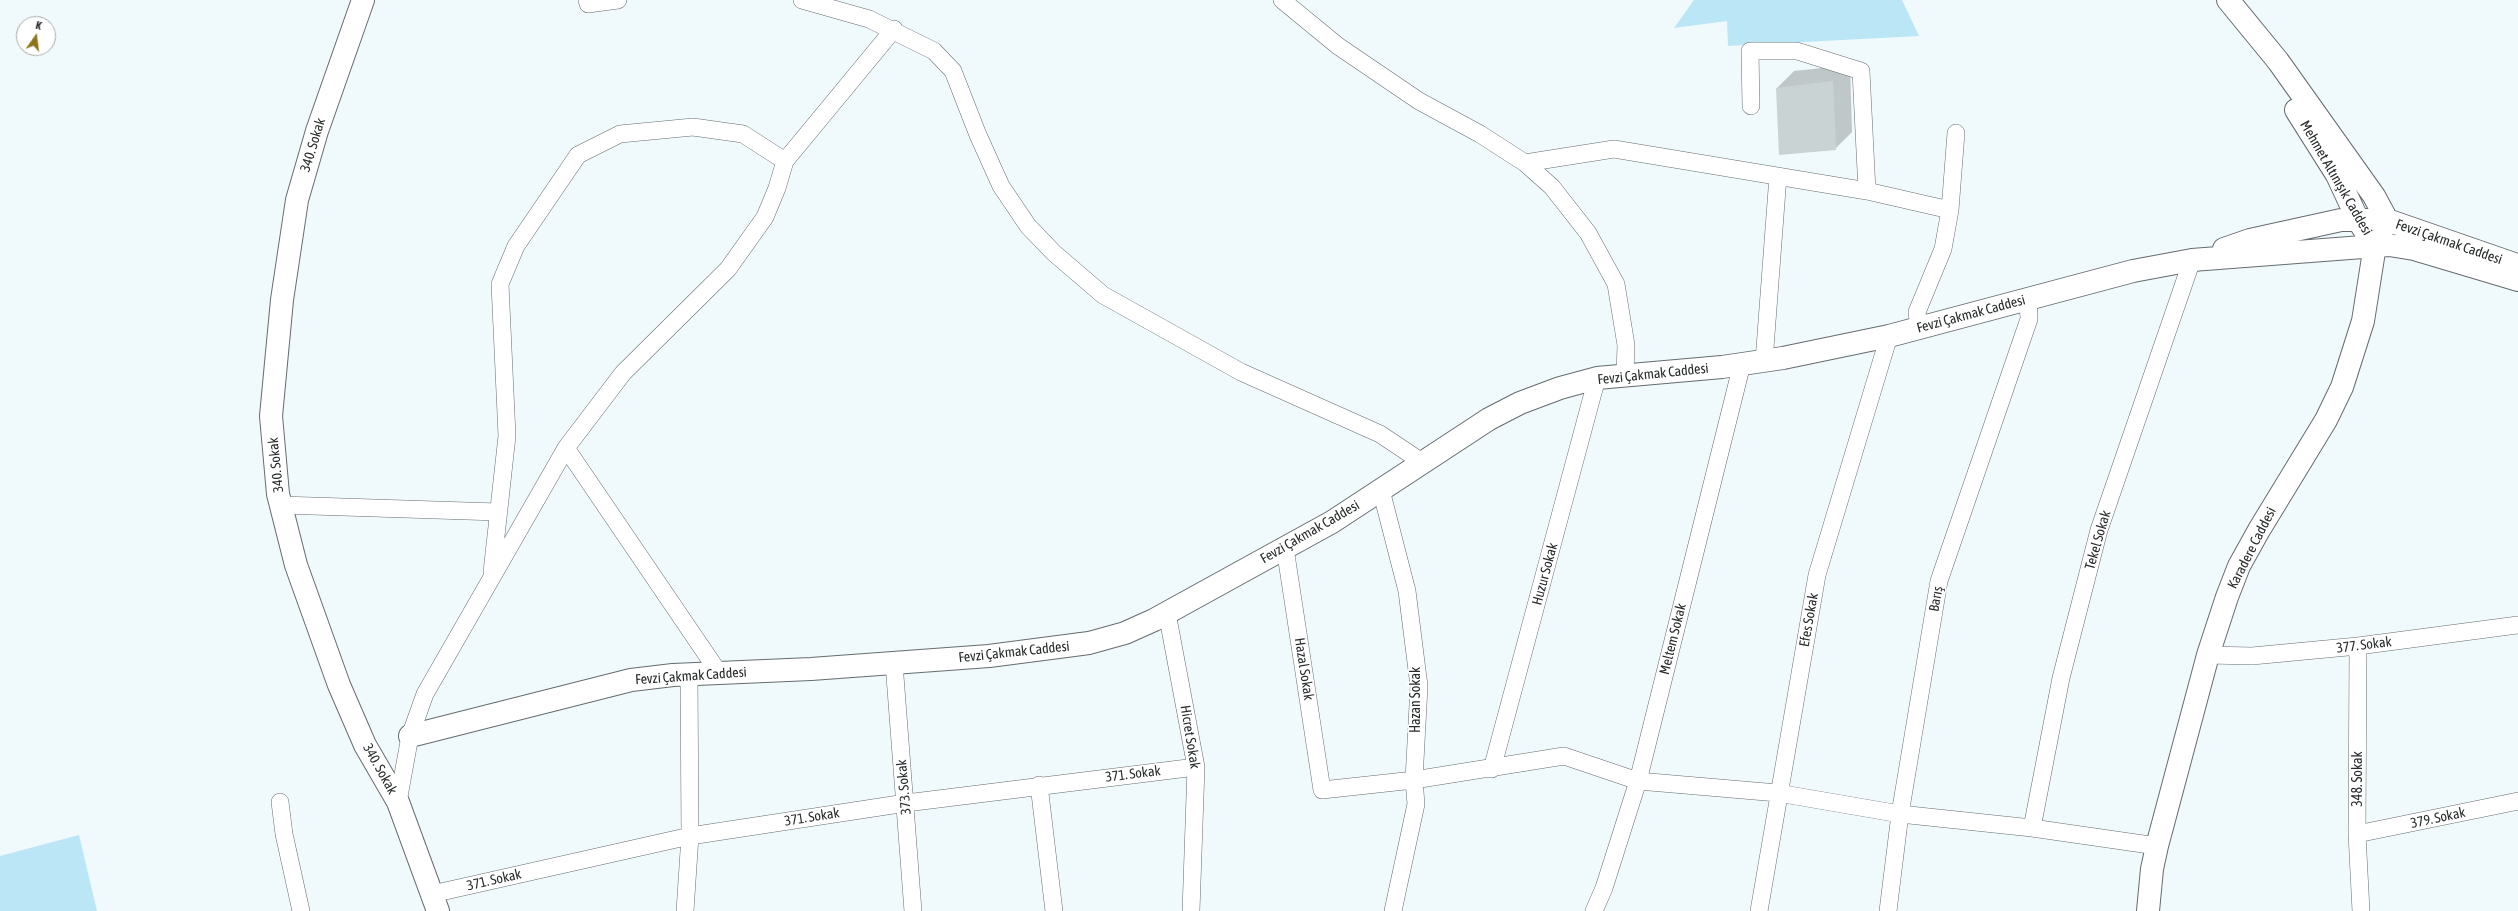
<!DOCTYPE html>
<meta charset="utf-8">
<style>
body{margin:0}
#map{position:relative;width:2518px;height:911px;overflow:hidden;background:#f0f9fc;font-family:"Asap Condensed",sans-serif}
canvas{display:block}
.north{position:absolute;left:16px;top:16px;width:40px;height:40px;box-sizing:border-box;background:#fff;border:1px solid #a9aaaa;border-radius:50%;rotate:14deg;font-size:11px;font-weight:700;line-height:16px;text-align:center;color:#272a2b}
.north::after{content:'';display:block;margin:auto;width:14px;height:18px;background:#8e751a;clip-path:polygon(50% 0,100% 100%,50% 72%,0 100%)}
</style>
<div id="map">
<canvas width="2518" height="911"></canvas>
<div class="north">K</div>
</div>
<script>
const context = document.querySelector('canvas').getContext('2d');
context.lineJoin = 'round';
function fill(path, color) { context.fillStyle = color; context.fill(path, 'evenodd'); }
const toPath = rows => new Path2D(rows.map(r => 'M' + r).join(''));
function strokePath(path, color, width, dash) { context.strokeStyle = color; context.lineWidth = width; context.lineCap = dash ? 'butt' : 'round'; context.setLineDash(dash || []); context.stroke(path); }
function label(font, color, halo, rows, align = 'center') {
  context.font = font + ' "Asap Condensed",sans-serif'; context.lineWidth = 3.5; context.setLineDash([]); context.textBaseline = 'middle'; context.strokeStyle = halo; context.fillStyle = color; for (const [text, x, y, turn = 0] of rows) {
    context.save(); context.translate(x, y); context.rotate((+turn || 0) * Math.PI / 180); context.textAlign = isNaN(turn) ? turn : align; if (halo) context.strokeText(text, 0, 0); context.fillText(text, 0, 0); context.restore();
  }
}
fill(toPath([
 [1694,0,1902,0,1919,36,1728,46,1727,21,1674,28],
 [79,835,97,911,0,911,0,856]
]), '#bbe6f5');
fill(toPath([
 [1850,65,1852,132,1835,149,1777,88,1794,71]
]), '#0003');
fill(toPath([
 [1833,81,1836,150,1779,155,1776,88]
]), '#cad3d3');
const street = toPath([
 [587,0,588,4,618,0],
 [802,0,869,19,934,51,953,71,978,135,1001,186,1028,226,1054,253,1103,295,1241,372,1380,434,1422,462],
 [1282,0,1338,46,1419,101,1480,134,1525,163,1552,187,1588,233,1616,284,1626,345,1625,374],
 [1751,106,1750,51,1797,51,1861,71,1867,191],
 [1525,163,1614,149,1867,191,1950,210],
 [1919,327,1917,312,1943,249,1950,210,1956,133],
 [1764,361,1778,176],
 [566,448,719,673],
 [1381,490,1407,591,1419,686,1414,780,1416,804,1393,911],
 [281,505,498,512],
 [1285,548,1322,790,1414,780,1564,756,1638,781,1778,793,1900,814,2032,828,2157,846],
 [492,572,507,436,500,284,516,246,578,155,620,134,693,127,743,134,785,161],
 [1167,613,1196,767,1191,911],
 [2358,646,2357,834,2361,911],
 [2208,655,2252,656,2358,646,2518,625],
 [894,663,913,911],
 [1492,769,1597,378],
 [1039,785,1054,911],
 [280,802,284,834,301,911],
 [398,802,410,736,425,694,566,448,623,373,728,269,765,217,777,188,785,161,894,29],
 [2032,828,2061,678,2099,530,2192,260],
 [2357,834,2518,801],
 [432,894,690,836,906,803,1196,767],
 [685,911,690,836,689,675],
 [1594,911,1604,888,1638,781,1742,364],
 [1759,911,1817,575,1889,336],
 [1888,911,1900,814,1939,581,2029,319,2028,299]
]);
const secondary = toPath([
 [363,0,317,131,297,200,282,300,271,416,278,494,296,565,339,685,365,745,398,802,438,911],
 [2296,110,2337,175,2358,220,2365,231],
 [2224,249,2250,240,2341,220,2387,220,2514,264],
 [410,736,631,680,673,675,811,669,989,656,1089,643,1125,633,1154,620,1332,522,1489,419,1520,403,1560,388,1597,378,1722,367,1783,358,1889,336,2133,271,2192,260,2389,245,2414,249,2518,280],
 [2148,911,2152,869,2157,846,2208,655,2227,597,2239,566,2259,530,2326,420,2342,387,2363,321,2375,245,2387,220,2374,196,2278,61,2228,0]
]);
strokePath(street, '#656c6f', 18);
strokePath(secondary, '#656c6f', 24);
strokePath(street, '#fff', 17);
strokePath(secondary, '#fff', 22);
label('14px', '#272a2b', '#fff', [
 ["340. Sokak",313,145,-73],
 ["Mehmet Altınışık Caddesi",2336,178,60],
 ["Fevzi Çakmak Caddesi",2449,242,19],
 ["Fevzi Çakmak Caddesi",1971,314,-15],
 ["Fevzi Çakmak Caddesi",1653,374,-6],
 ["340. Sokak",276,465,-96],
 ["Fevzi Çakmak Caddesi",1310,532,-30],
 ["Tekel Sokak",2098,540,-74],
 ["Karadere Caddesi",2252,548,-63],
 ["Huzur Sokak",1545,574,-75],
 ["Barış",1936,599,-80],
 ["Efes Sokak",1809,620,-80],
 ["Meltem Sokak",1673,639,-76],
 ["377. Sokak",2364,645,-7],
 ["Fevzi Çakmak Caddesi",1014,652,-6],
 ["Hazal Sokak",1304,669,81],
 ["Fevzi Çakmak Caddesi",691,676,-4],
 ["Hazan Sokak",1416,700,-90],
 ["Hicret Sokak",1190,737,81],
 ["340. Sokak",380,769,61],
 ["371. Sokak",1133,774,-7],
 ["348. Sokak",2358,779,-90],
 ["373. Sokak",904,787,-95],
 ["371. Sokak",812,817,-9],
 ["379. Sokak",2438,818,-12],
 ["371. Sokak",494,880,-13]
]);
</script>
